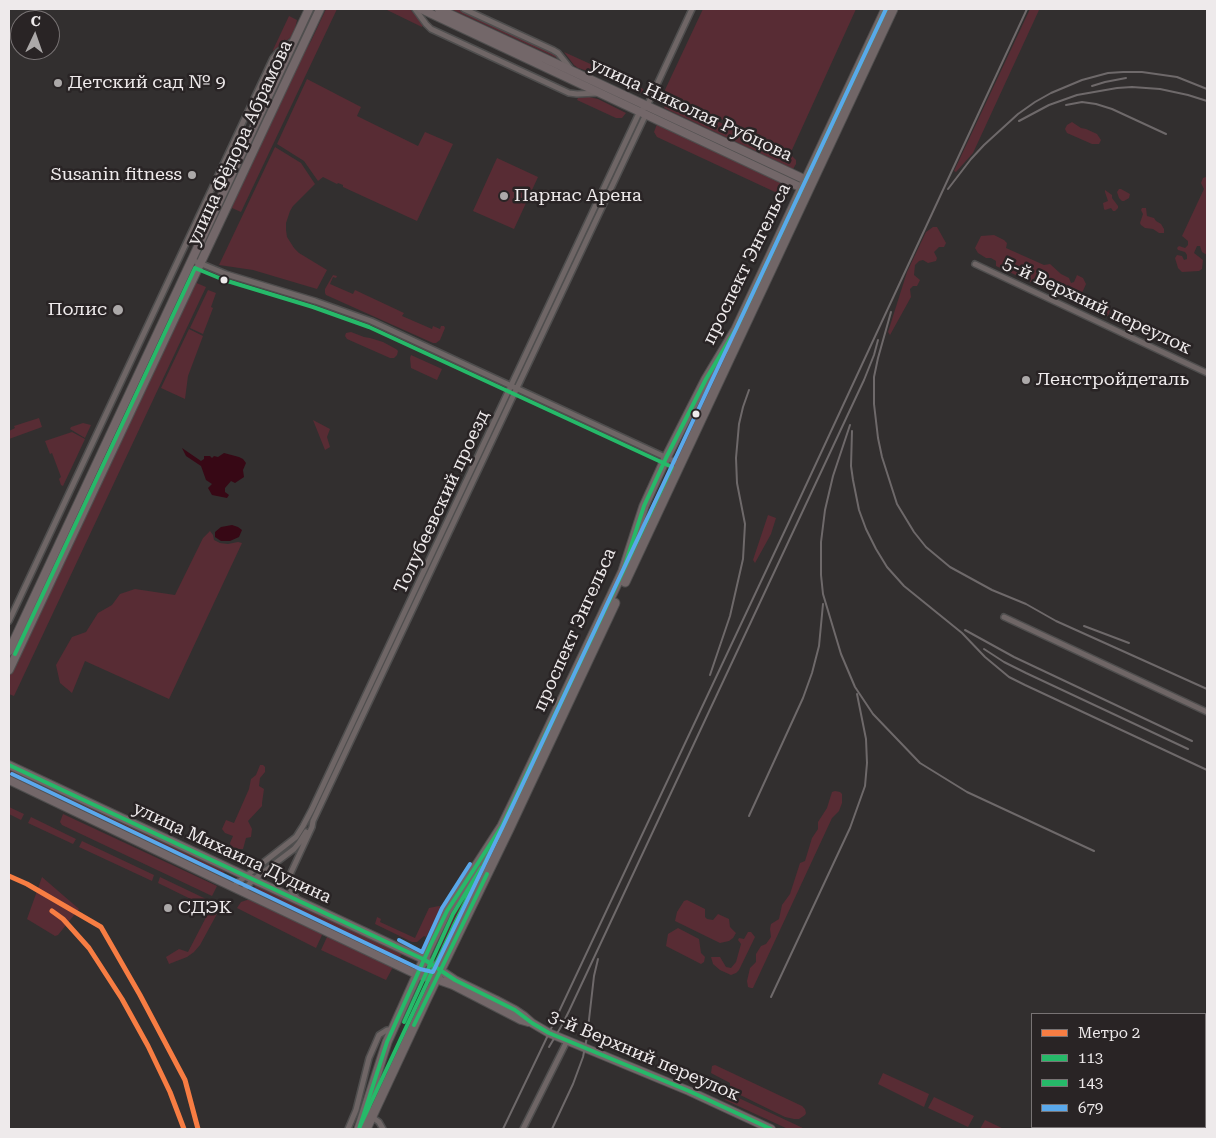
<!DOCTYPE html>
<meta charset="utf-8">
<style>
body{margin:0}
#map{position:relative;width:1216px;height:1138px;overflow:hidden;background:#322f2f;font-family:"Roboto Serif",serif}
canvas{display:block}
.frame{position:absolute;inset:0;border:10px solid #eeeaeb;pointer-events:none}
.legend{position:absolute;left:1031px;top:1013px;width:175px;height:115px;box-sizing:border-box;background:#292425;border:1px solid #787374;margin:0;padding:6px 9px;list-style:none;font-size:15px;color:#eeeaeb}
.legend li{display:flex;align-items:center;gap:10px;height:25px}
.legend b{width:25px;border:1px solid #787374}
.north{position:absolute;left:10px;top:10px;width:50px;height:50px;box-sizing:border-box;background:#292425;border:1px solid #787374;border-radius:50%;rotate:3deg;font-size:14px;font-weight:700;line-height:20px;text-align:center;color:#eeeaeb}
.north::after{content:'';display:block;margin:auto;width:18px;height:22px;background:#aca9a9;clip-path:polygon(50% 0,100% 100%,50% 72%,0 100%)}
</style>
<div id="map">
<canvas width="1216" height="1138"></canvas>
<div class="frame"></div>
<ul class="legend">
<li><b style="height:6px;background:#f77d43"></b>Метро 2</li>
<li><b style="height:6px;background:#26b969"></b>113</li>
<li><b style="height:6px;background:#26b969"></b>143</li>
<li><b style="height:6px;background:#5aa8eb"></b>679</li>
</ul>
<div class="north">С</div>
</div>
<script>
const context = document.querySelector('canvas').getContext('2d');
context.lineJoin = 'round';
function fill(path, color) { context.fillStyle = color; context.fill(path, 'evenodd'); }
const toPath = rows => new Path2D(rows.map(r => 'M' + r).join(''));
function strokePath(path, color, width, dash) { context.strokeStyle = color; context.lineWidth = width; context.lineCap = dash ? 'butt' : 'round'; context.setLineDash(dash || []); context.stroke(path); }
function label(font, color, halo, rows, align = 'center') {
  context.font = font + ' "Roboto Serif",serif'; context.lineWidth = 5; context.setLineDash([]); context.textBaseline = 'middle'; context.strokeStyle = halo; context.fillStyle = color; for (const [text, x, y, turn = 0] of rows) {
    context.save(); context.translate(x, y); context.rotate((+turn || 0) * Math.PI / 180); context.textAlign = isNaN(turn) ? turn : align; if (halo) context.strokeText(text, 0, 0); context.fillText(text, 0, 0); context.restore();
  }
}
fill(toPath([
 [326,9,337,9,241,212,232,208,235,195,295,68,311,41],
 [388,9,410,9,423,25,422,27,387,10],
 [451,9,458,9,553,53,559,58,559,59],
 [703,9,856,9,791,152,664,92],
 [1030,9,1042,9,1039,10,973,153,956,172,954,171],
 [289,16,297,20,294,33,291,37,273,51,273,50],
 [564,52,597,67,594,73,578,68,574,65],
 [600,68,620,78,619,80,615,81,599,74,598,72],
 [307,79,361,107,357,116,418,146,425,132,453,144,417,221,343,187,343,185,338,183,337,184,323,177,318,181,304,161,277,144],
 [623,79,643,89,644,92,641,93,622,84,621,83],
 [589,97,598,99,626,113,622,118,616,118,577,100,578,98],
 [671,100,674,101,792,156,796,160,796,164,793,169,664,108,666,103],
 [1072,122,1081,128,1086,129,1097,134,1101,140,1099,144,1092,144,1067,133,1065,129,1067,125],
 [657,124,786,184,784,189,781,192,775,192,657,137,654,132],
 [275,147,301,163,315,184,293,206,290,211,286,223,286,230,287,237,294,248,299,253,327,270,317,289,253,270,219,265],
 [497,158,538,177,514,229,473,211],
 [1207,174,1207,255,1202,252,1200,246,1197,246,1194,253,1203,260,1202,269,1199,271,1182,272,1178,268,1175,258,1177,255,1182,256,1184,260,1187,259,1187,255,1185,252,1178,250,1177,248,1179,246,1185,248,1188,245,1188,241,1182,236,1204,189,1201,183,1203,178,1206,177],
 [1119,189,1121,189,1130,194,1129,198,1124,201,1122,201,1119,198,1117,192],
 [1105,190,1112,195,1112,198,1118,206,1118,208,1115,211,1113,211,1111,208,1105,210,1104,209,1103,203,1108,201,1105,192],
 [1142,208,1146,208,1147,216,1154,218,1156,221,1161,224,1164,229,1164,233,1159,233,1153,229,1145,228,1141,225,1140,223,1143,214,1141,210],
 [933,227,937,227,946,243,944,247,939,247,934,252,937,258,936,261,928,263,923,260,919,261,915,265,914,275,920,280,917,286,913,286,910,289,911,297,890,335,888,332,907,272,926,232],
 [994,235,1004,240,1007,243,1006,248,1044,265,1050,264,1061,274,1069,278,1071,283,1074,282,1077,275,1083,278,1086,284,1082,293,1108,307,1110,311,1108,316,1105,316,1103,314,1099,314,1098,312,1099,309,1095,307,1092,309,1090,307,1089,303,1087,301,1075,302,996,266,996,261,991,258,986,258,978,253,975,248,981,236],
 [333,275,337,276,336,278,333,277,330,284,353,294,355,290,404,313,402,316,432,329,433,326,440,329,441,326,444,326,445,328,440,340,436,343,433,343,326,295,325,293,325,289],
 [194,282,206,287,14,696,9,694,9,677],
 [208,290,216,293,211,307,213,308,203,334,190,328],
 [189,329,203,336,188,376,185,399,161,388],
 [351,332,364,337,370,338,383,342,396,349,398,351,397,355,394,358,390,358,347,339,345,336,346,333],
 [411,355,442,369,437,380,411,368,410,358],
 [39,418,42,427,9,439,9,431,15,428,14,426],
 [313,420,330,429,327,437,330,447,325,450],
 [83,423,91,425,85,438,70,429,71,427],
 [72,432,85,439,63,486,61,485,59,479,61,477,52,453,50,454,45,441],
 [768,515,776,518,771,534,755,563,753,560],
 [210,531,213,535,214,540,220,543,228,544,238,542,242,543,169,699,85,661,72,693,60,683,56,665,72,637,86,632,98,613,112,605,120,594,135,589,175,595,203,538],
 [260,765,263,765,265,767,265,772,260,778,259,786,264,789,262,803,262,806,248,821,252,829,251,837,246,838,243,849,238,849,231,847,230,843,233,836,225,833,222,829,226,820,234,823,249,789,251,779,256,775],
 [9,770,225,871,222,875,9,775],
 [835,791,840,792,842,794,842,803,839,811,832,818,753,988,751,988,748,987,747,981,750,968,756,962,756,954,761,946,766,944,771,937,770,929,771,924,779,919,782,905,790,894,800,863,805,861,812,838,818,829,818,822,827,808,832,792],
 [9,807,24,814,21,820,9,814],
 [63,814,217,886,212,896,62,825,60,822],
 [31,817,76,839,73,844,28,823],
 [82,841,154,875,152,881,79,847],
 [490,853,492,854,474,882,458,912,441,947,438,945,454,911],
 [42,877,79,909,58,935,55,936,27,919],
 [160,877,206,899,203,905,158,883],
 [257,885,402,954,399,958,255,890,254,888,255,886],
 [247,900,251,900,321,933,322,935,316,948,237,908,241,902],
 [687,900,705,909,705,917,707,919,713,920,718,914,729,919,730,927,736,933,733,938,729,941,720,943,675,921,677,912,684,901],
 [214,902,220,905,218,912,200,945,194,952,187,957,169,964,166,957,179,949,188,952],
 [439,906,441,907,441,908,426,937,424,936,417,942,412,942,375,924,377,917,381,919,380,922,415,938,429,908],
 [678,928,699,939,701,953,705,957,704,962,701,964,666,946,668,934],
 [748,932,751,932,755,937,739,970,736,973,731,975,720,970,713,964,711,957,720,957,726,967,731,968,736,962,741,944,738,940,739,938,744,939],
 [329,936,393,967,386,980,321,950,327,937],
 [715,1065,802,1106,805,1109,806,1113,805,1115,799,1119,794,1119,785,1117,732,1091,730,1090,730,1083,711,1073,712,1066],
 [883,1073,929,1094,924,1107,878,1084],
 [728,1093,805,1129,788,1129,725,1100],
 [934,1097,974,1116,968,1127,928,1108],
 [985,1120,1004,1129,980,1129]
]), '#582c34');
fill(toPath([
 [182,448,201,461,204,459,204,456,210,456,212,458,214,456,218,457,224,453,239,457,243,459,246,463,243,470,244,477,235,483,231,481,225,488,225,492,229,495,227,498,212,495,208,488,212,484,206,480,201,466,186,456],
 [232,525,238,527,242,530,239,537,230,541,221,541,215,537,215,532,221,527]
]), '#370815');
const street = toPath([
 [415,9,426,24,431,29,569,93,577,94,598,93],
 [464,9,553,50,558,53,570,68],
 [192,260,226,274,315,301,371,321,680,464],
 [975,264,1207,373],
 [1004,617,1207,712],
 [9,621,273,58,278,52,293,41],
 [232,887,296,837,303,826,312,809,640,111,647,106,692,9],
 [242,892,253,880,294,849,299,843,306,832],
 [298,900,289,887,288,879,312,827,313,821,646,114],
 [372,1117,379,1122,383,1129],
 [348,1129,356,1110,369,1058,379,1035,387,1030,393,1030],
 [523,1129,567,1041]
]);
const secondary = toPath([
 [421,9,802,188,810,186,806,180,439,9],
 [9,651,309,9],
 [9,670,320,9],
 [9,765,425,960,455,980,496,1000,515,1010,524,1016,532,1023,549,1033,689,1091,771,1129],
 [9,780,237,889,418,975,436,979,453,985,521,1020,528,1022]
]);
const primary = toPath([
 [625,582,893,9],
 [359,1129,387,1042,431,944,447,911,502,826,518,793,623,571,644,506,666,458,706,379,736,329,886,9],
 [366,1129,427,998,509,829,615,603]
]);
strokePath(street, '#4f4e4e', 8);
strokePath(secondary, '#4f4e4e', 10);
strokePath(primary, '#4f4e4e', 11);
strokePath(street, '#6f6666', 5);
strokePath(secondary, '#736769', 8);
strokePath(primary, '#716667', 9);
strokePath(toPath([
 [1092,86,1105,82,1126,78],
 [1066,105,1082,102,1096,104,1112,109,1166,134],
 [1019,121,1049,105,1077,95,1117,88,1132,87,1160,89,1188,95,1207,101],
 [948,189,971,159,984,145,1018,114,1035,102,1051,93,1082,80,1108,73,1123,72,1142,72,1177,77,1207,89],
 [891,312,878,358,874,377,874,404,878,438,882,457,897,504,914,532,926,547,950,567,992,590,1026,604,1056,621,1207,689],
 [850,425,833,476,825,510,821,542,821,575,823,594,841,654,855,687,873,714,920,763,967,792,1094,851],
 [852,431,851,466,853,480,859,510,866,529,876,549,887,567,904,586,962,633,985,657,1009,677,1025,685,1207,770],
 [1084,626,1129,643],
 [965,630,1014,657,1192,741],
 [984,649,1004,662,1026,673,1188,749],
 [710,675,730,616,743,559,745,524,737,483,736,458,739,424,743,407,749,390],
 [749,816,803,698,812,673,819,646,823,604],
 [771,997,850,828,865,786,867,763,866,739,857,694],
 [549,1047,562,1025,569,1011,864,380,874,355,878,340],
 [503,1129,549,1033,787,526,1027,9],
 [552,1129,573,1084,583,1057,587,1037,594,976,598,959]
]), '#6e696a', 2);
strokePath(toPath([
 [9,765,425,960,455,980,515,1010,532,1023,549,1033,689,1091,771,1129],
 [414,1025,487,874],
 [359,1129,387,1042,431,944,447,911,502,826,623,571,644,506,666,458,706,379,736,329,886,9]
]), '#26b969', 4);
strokePath(toPath([
 [15,654,195,268,224,280,313,307,369,327,672,467,503,826,453,927,360,1126],
 [404,1022,453,914,481,868]
]), '#26b969', 4);
strokePath(toPath([
 [12,774,420,969,433,972,503,826,886,9],
 [399,940,422,952,442,908,470,864]
]), '#5aa8eb', 4);
strokePath(toPath([
 [9,876,27,884,101,927,140,995,185,1080,198,1129],
 [52,911,63,919,89,948,122,999,148,1046,170,1092,184,1129]
]), '#f77d43', 5);
for (const [x, y, r, color] of [
 [58,83,5,"#aca9a9"],
 [192,175,5,"#aca9a9"],
 [504,196,5,"#aca9a9"],
 [224,280,4.5,"#eeeaeb"],
 [118,310,6,"#aca9a9"],
 [1026,380,5,"#aca9a9"],
 [696,414,4.5,"#eeeaeb"],
 [168,908,5,"#aca9a9"]
]) { const dot = new Path2D(); dot.arc(x, y, r, 0, 2 * Math.PI); context.fillStyle = color; context.fill(dot); strokePath(dot, '#292425', 2); }
label('18px', '#eeeaeb', '#292425', [
 ["Детский сад № 9",68,83],
 ["Susanin fitness",182,175,"right"],
 ["Парнас Арена",514,196],
 ["Полис",107,310,"right"],
 ["Ленстройдеталь",1036,380],
 ["СДЭК",178,908]
], 'left');
label('18px', '#eeeaeb', '#292425', [
 ["улица Николая Рубцова",691,110,25],
 ["улица Фёдора Абрамова",240,143,-65],
 ["проспект Энгельса",747,264,-64],
 ["5-й Верхний переулок",1097,306,25],
 ["Толубеевский проезд",442,502,-65],
 ["проспект Энгельса",575,630,-66],
 ["улица Михаила Дудина",232,853,25],
 ["3-й Верхний переулок",644,1056,23]
]);
</script>
